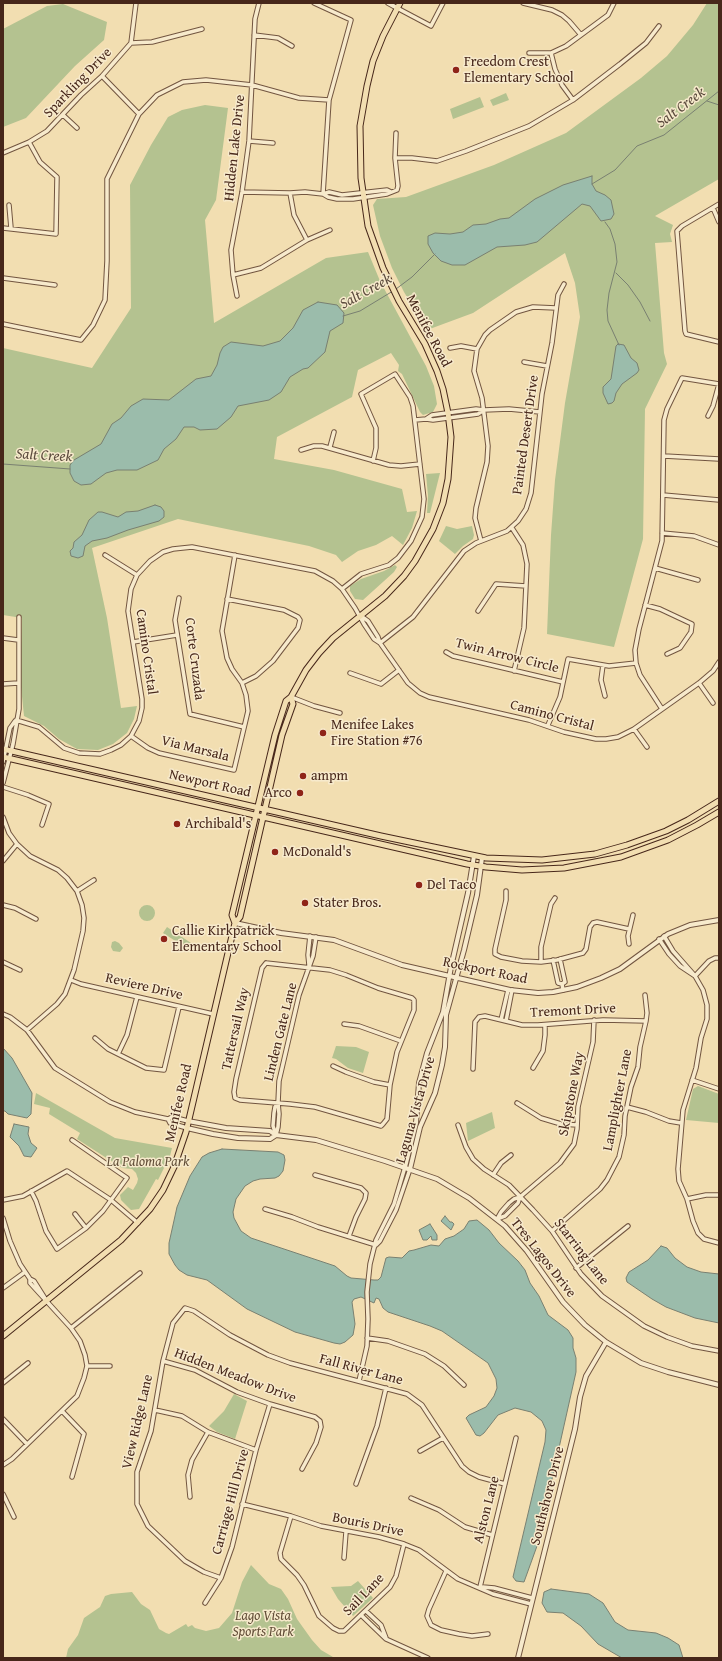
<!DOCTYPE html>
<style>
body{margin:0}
#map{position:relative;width:722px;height:1661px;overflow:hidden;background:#f2deb1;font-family:"Gentium Book Plus",serif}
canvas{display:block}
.frame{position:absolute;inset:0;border:4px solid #47271a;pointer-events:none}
</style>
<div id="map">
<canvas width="722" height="1661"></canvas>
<div class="frame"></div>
</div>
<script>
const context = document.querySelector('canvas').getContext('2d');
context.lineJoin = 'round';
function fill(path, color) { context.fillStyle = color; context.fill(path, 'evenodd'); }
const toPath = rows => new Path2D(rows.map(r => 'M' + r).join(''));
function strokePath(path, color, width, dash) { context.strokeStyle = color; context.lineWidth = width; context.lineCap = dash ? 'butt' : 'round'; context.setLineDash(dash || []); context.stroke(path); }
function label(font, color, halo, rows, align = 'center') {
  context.font = font + ' "Gentium Book Plus",serif'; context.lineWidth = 3; context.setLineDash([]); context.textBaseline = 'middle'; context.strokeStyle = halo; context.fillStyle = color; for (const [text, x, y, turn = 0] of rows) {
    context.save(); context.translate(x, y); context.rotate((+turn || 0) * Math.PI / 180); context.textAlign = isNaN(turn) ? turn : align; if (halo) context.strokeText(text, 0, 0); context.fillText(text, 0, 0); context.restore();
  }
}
fill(toPath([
 [707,3,719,3,719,179,655,216,673,225,670,234,672,242,655,243,664,353,667,364,645,409,643,539,614,647,547,634,551,535,555,480,565,403,580,317,575,283,565,253,473,313,427,330,404,292,392,268,380,236,373,205,377,199,406,197,494,165,566,133,641,78,667,56,693,25],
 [63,4,107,22,104,40,75,66,26,118,3,127,3,29,47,6],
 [506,93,509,100,493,106,490,100],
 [480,97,484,107,453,119,450,109],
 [205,105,228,108,216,200,205,220,214,323,326,258,368,252,380,281,426,366,434,386,437,404,433,412,423,415,420,412,402,374,398,371,399,365,391,353,358,370,352,397,277,437,274,459,334,470,402,489,407,512,417,511,412,528,403,545,392,536,376,545,358,551,342,562,336,555,309,546,178,519,92,548,107,618,121,708,137,706,134,719,127,733,113,744,98,750,77,749,59,739,44,726,24,716,20,677,22,618,3,615,3,348,92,368,131,308,130,185,151,145,168,117,182,110],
 [440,473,430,513,427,513,428,496,426,474],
 [446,526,457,529,472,526,474,535,473,539,463,546,455,554,439,541],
 [395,565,397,567,394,572,363,600,355,599,350,591,350,586,361,579,384,571],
 '139 913a8 8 0 1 1 16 0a8 8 0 1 1-16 0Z',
 [167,927,194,945,191,951,163,933],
 [112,942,115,941,119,943,123,948,120,952,113,951,111,947],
 [336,1046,356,1047,369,1052,363,1073,348,1068,336,1059,332,1058],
 [698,1086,719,1094,719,1123,686,1120,693,1089],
 [36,1093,115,1138,172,1148,170,1156,158,1180,156,1179,139,1209,131,1210,121,1200,120,1195,128,1187,133,1190,137,1183,138,1179,136,1173,132,1169,122,1168,77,1139,80,1133,49,1114,50,1108,34,1104],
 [492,1112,495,1128,468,1141,466,1123],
 [234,1394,247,1401,235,1439,217,1432,209,1426,224,1411],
 [251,1565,269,1584,281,1589,288,1599,297,1619,312,1640,321,1650,333,1657,357,1657,356,1658,66,1658,68,1649,78,1635,84,1618,100,1607,105,1596,111,1594,132,1592,141,1604,150,1610,159,1629,166,1633,169,1634,186,1624,188,1627,192,1625,195,1628,206,1631,219,1628,232,1613,242,1582],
 [358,1581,373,1598,353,1616,338,1599,331,1587,351,1586]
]), '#b4c290');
const water = toPath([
 [592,176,592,184,596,191,605,195,611,200,614,214,611,219,601,221,590,206,582,204,537,242,525,245,497,247,465,265,452,265,441,261,433,253,428,244,428,236,435,233,450,234,463,232,473,225,486,224,500,219,509,218,535,199,563,185,592,176],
 [318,302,337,305,344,313,343,323,330,331,325,352,308,368,303,369,290,377,281,392,269,400,238,406,231,417,217,429,200,430,194,427,184,427,176,439,164,449,158,460,137,470,117,470,106,473,91,484,81,485,74,481,70,473,70,465,74,460,101,444,112,424,121,418,131,406,143,399,169,400,196,379,211,376,217,365,220,353,223,347,231,342,263,346,280,341,293,328,303,310,318,302],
 [618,344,624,345,631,358,637,363,639,370,637,373,622,384,616,393,614,401,612,403,608,404,603,393,603,387,611,379,616,346,618,344],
 [155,505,161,507,164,511,164,517,159,521,128,530,107,538,92,541,85,546,83,556,78,558,71,556,70,551,73,548,74,542,82,535,89,520,98,512,102,512,118,517,126,512,138,511,155,505],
 [3,1048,12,1058,32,1093,31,1114,27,1118,8,1114,5,1111,3,1111,3,1048],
 [14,1124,29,1127,28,1134,31,1143,37,1148,31,1157,24,1156,19,1146,10,1137,14,1124],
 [222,1149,278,1152,284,1155,285,1160,283,1171,279,1176,275,1178,260,1179,253,1181,245,1186,236,1199,233,1212,234,1218,241,1231,251,1238,335,1266,347,1276,351,1278,374,1280,378,1280,381,1277,386,1258,389,1257,402,1258,409,1251,414,1250,431,1245,439,1246,445,1239,454,1236,464,1229,469,1221,477,1220,489,1230,499,1243,518,1261,525,1270,530,1283,539,1296,548,1315,568,1330,573,1338,573,1348,576,1358,576,1372,537,1546,524,1582,516,1581,513,1577,545,1442,546,1430,542,1421,531,1412,515,1408,498,1415,484,1433,480,1436,476,1435,466,1418,469,1415,486,1407,494,1396,497,1388,496,1379,488,1363,442,1331,430,1326,388,1312,383,1308,379,1299,376,1298,374,1303,361,1297,354,1299,352,1302,355,1324,353,1335,345,1342,340,1344,334,1343,295,1332,247,1309,207,1280,187,1275,179,1270,175,1265,169,1254,169,1243,177,1207,190,1176,202,1157,209,1153,222,1149],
 [445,1216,450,1222,452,1222,454,1224,451,1230,441,1221,445,1216],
 [430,1224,437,1235,437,1240,432,1240,431,1236,427,1240,423,1240,419,1230,430,1224],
 [661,1246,667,1248,675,1258,687,1267,701,1272,719,1274,719,1323,695,1318,666,1307,652,1299,627,1282,626,1278,629,1272,648,1260,661,1246],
 [551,1589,589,1594,603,1603,615,1622,628,1630,656,1633,668,1638,679,1645,683,1658,622,1658,598,1644,581,1626,563,1613,547,1612,542,1603,544,1592,551,1589]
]);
fill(water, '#9bbcab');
strokePath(water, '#798071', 1);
strokePath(toPath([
 [707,101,719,105],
 [592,184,615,170,637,146,664,135,719,91],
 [605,222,610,229,615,244,617,262,609,293,607,310,608,321,619,345],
 [616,273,628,285,640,302,650,321],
 [396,289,412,277,435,254],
 [343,316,360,311,393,291],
 [3,464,70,469]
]), '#798071', 1);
const minor = toPath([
 [314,3,351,20,329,100,323,194],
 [523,3,552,10,562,15,569,21,581,35],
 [397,8,431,26,443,3],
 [254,35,278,38,292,46],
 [131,43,152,42,202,29],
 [529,53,551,53,566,46,608,15,614,3],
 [551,53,555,69,562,85,573,100],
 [102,76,139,114],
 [63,115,77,128],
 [249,141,273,143],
 [3,153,29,142,47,131,81,95,102,76,131,43,136,3],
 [395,158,412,158,437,161,466,151,529,126,573,100,620,64,646,43,659,26],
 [242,192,290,193,305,192,323,194,329,192,342,195,387,190,391,192],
 [290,193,294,215,307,240],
 [323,194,328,197,337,199,353,199,387,194,397,190,398,186,395,158,396,133],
 [719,204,682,226,677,231,685,331,686,334,719,342],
 [9,205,11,228],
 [713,208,719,222],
 [3,228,56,234,57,177,40,162,29,142],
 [233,275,261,268,307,240,330,230],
 [3,278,55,285],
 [237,296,233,275,231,250,242,192,249,141,255,19,259,3],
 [3,324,81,340,93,325,105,300,107,261,107,179,139,114,157,95,183,82,206,80,252,85,299,98,329,100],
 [450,348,461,346,477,349],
 [524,362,547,366],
 [708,416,713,406,719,384],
 [426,419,433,420,478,414,484,410],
 [415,420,426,419,432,415,476,409,484,410,509,409,540,412],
 [330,447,334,432],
 [301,450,314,446,322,446,389,465,401,466,420,464],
 [664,456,719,459],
 [663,495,719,500],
 [512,528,523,545,527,564,524,628,514,671],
 [662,533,694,536,719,545],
 [481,541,475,518,476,508,487,462,488,446,482,398,474,371,477,349,485,335,490,330,516,312,533,307,556,308],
 [105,555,137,575],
 [655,568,698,580],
 [342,589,361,574,389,565,398,558,411,541,422,517,424,499,413,406,410,397,395,374,361,394,376,428,376,448,373,461],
 [179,598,175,620,190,714,244,727],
 [227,599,284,610,298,617,300,620,298,628,273,661,256,676,242,683],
 [645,605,660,609,692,624,691,632,680,648,667,654],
 [478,611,496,584,526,586],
 [361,616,368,621,378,637,380,643,408,683,420,693,429,697,529,720,564,732,596,739,606,739,618,737,634,729,699,683,713,671,719,662],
 [3,638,18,640],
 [133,642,177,635],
 [380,643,413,617,464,551,476,543,507,531,518,521,526,509,531,493,542,394,552,343,558,295,564,284],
 [446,652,453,656,563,682],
 [603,665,601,680,605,696],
 [350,673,381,684,399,670],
 [699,683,713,703],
 [3,684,18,683],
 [291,697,314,706,340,713],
 [662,709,640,675,636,663,635,650,639,629,662,541,664,420,667,409,682,378,719,384],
 [16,720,39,727,64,748,79,753,100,754,111,750,121,745,131,736,139,721,142,708,142,699,128,611,131,589,137,575,150,561,163,552,173,549,192,547,315,571,333,581,342,589,355,608,364,624,374,639,380,643],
 [548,725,560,697,568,659,609,666,636,663],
 [634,729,647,747],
 [131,736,148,748,159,753,234,770,248,711,246,695,242,683,232,669,227,658,222,631,235,555],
 [3,762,10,728,15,721],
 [3,783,13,744,19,709,19,617],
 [3,787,28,795,49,804,42,825],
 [3,817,9,833,17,844,30,856,58,870,67,878,77,891,82,905,84,918,83,931,74,970,65,994,57,1004,27,1030],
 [3,861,17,844],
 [77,891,94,880],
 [506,891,506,900,495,949,495,954,501,957,522,961,541,962,557,960,583,953,586,949,590,927,593,923,597,922,629,929],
 [3,905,15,908,36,919],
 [659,939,669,954,680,966,695,976,673,951,664,936],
 [629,944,628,936,633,915],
 [719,958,715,958,709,961,695,976,703,990,707,1005,707,1019,701,1038,696,1068,683,1110,678,1169,679,1181,687,1199,693,1221,698,1233,704,1239,719,1243],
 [560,959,565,982,562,984],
 [553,960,558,983,562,984,563,990],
 [3,962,20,970],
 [541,962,541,947,551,904,555,898],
 [266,963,330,970,346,975,378,988,412,998,414,1000,414,1010,397,1052,390,1085,387,1119,383,1124,381,1126,315,1107,290,1104,240,1100,235,1098,234,1092,236,1079,262,968,266,963],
 [309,965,308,955,310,936],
 [71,980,81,984,213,1014],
 [3,1014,10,1017,27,1030,55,1068,110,1102,135,1112,168,1119,172,1117,188,1121],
 [501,1020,508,990],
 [506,1021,512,990],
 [344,1024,359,1026,401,1041],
 [95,1038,108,1049,146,1068,164,1070,179,1007],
 [118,1054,127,1035,137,997],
 [333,1066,346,1072,374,1082,390,1085],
 [533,1068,543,1051,545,1035,545,1025],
 [473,1069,475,1022,479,1017,485,1016,522,1025,538,1025,603,1020,646,1021],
 [692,1080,719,1089],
 [517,1103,541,1118,561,1124,577,1125],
 [627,1107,646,1112,669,1121,681,1123],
 [168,1119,170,1123,187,1128],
 [458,1125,466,1147,473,1159,484,1169,509,1185,533,1210,552,1231,581,1274,602,1296,644,1326,667,1337,692,1346,719,1351],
 [276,1135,278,1127,279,1114,278,1103,279,1081,299,995,313,956,316,937],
 [276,1135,273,1126,274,1113,275,1107,278,1103],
 [315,1175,361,1188,366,1193,365,1199,356,1217,349,1236],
 [493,1175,501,1163,511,1155],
 [31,1191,36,1201,46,1231,57,1249,86,1228,103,1211,127,1178,72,1140],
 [687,1199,706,1195,719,1195],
 [3,1200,23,1196,67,1171,111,1200,138,1223],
 [265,1209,292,1217,318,1227,376,1245],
 [75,1214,86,1228],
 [3,1218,10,1241,20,1264,30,1279,30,1283,71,1328,80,1341,85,1355,87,1366,84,1378,77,1396,12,1459,3,1465],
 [497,1219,505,1216,518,1203,520,1197,560,1163,574,1144,577,1129,578,1107,593,1042,594,1020],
 [497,1219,501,1212,509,1203,514,1199,520,1197],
 [552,1231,600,1189,607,1180,619,1157,624,1135,625,1116,631,1087,638,1067,640,1047,646,1021,647,1013,645,995],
 [376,1245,380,1241,396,1210,410,1169],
 [576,1268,628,1226],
 [30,1279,34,1281,46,1300],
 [3,1288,25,1272],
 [71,1328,140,1273],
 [367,1338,388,1341,425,1354,444,1366,464,1385],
 [163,1361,195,1370,237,1392,270,1404,315,1417,320,1421,321,1427,316,1443,302,1469],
 [87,1366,110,1366],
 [359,1381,367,1346,368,1319,367,1292,370,1264,376,1240,394,1204,405,1167],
 [3,1383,28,1363],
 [155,1410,182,1416,208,1432,256,1450],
 [62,1411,84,1434,72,1477],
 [3,1419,27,1444],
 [420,1451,443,1438],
 [356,1484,377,1426,386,1388],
 [3,1494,14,1517],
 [190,1497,188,1475,192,1460,208,1432],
 [411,1498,439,1510,465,1527,492,1535],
 [242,1504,291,1516,321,1526,379,1537,404,1544,419,1550,458,1579,493,1594,531,1604],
 [291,1516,280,1553,281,1559,297,1575,304,1585,319,1616,333,1628,339,1631,344,1631,390,1587,396,1576,404,1544],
 [344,1558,346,1532],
 [446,1571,429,1609,427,1616,431,1625,441,1630,459,1634,472,1636,488,1634],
 [221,1578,204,1572,185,1561,148,1526,137,1504,137,1472,151,1431,163,1361,173,1323,185,1308,194,1311,230,1335,268,1355,290,1363,407,1394,422,1405,462,1466,469,1472,479,1477,505,1484],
 [480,1587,516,1438],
 [483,1587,494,1588,532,1598],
 [205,1603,221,1578,232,1547,256,1450,270,1404],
 [366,1611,381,1625,386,1638],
 [361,1615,386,1639,428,1658]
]);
const tertiary = toPath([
 [388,3,397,8],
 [235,923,281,933,334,940,402,965,510,990,538,993,553,992,577,987,601,978,620,969,668,934,690,925,719,920],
 [188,1121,226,1128,270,1131,276,1135,316,1140,385,1161,437,1179,469,1198,505,1226,527,1251,563,1302,585,1325,606,1342,641,1363,668,1372,719,1385],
 [187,1128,213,1134,238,1138,270,1139,276,1135],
 [405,1167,416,1123,419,1083,427,1053,443,1012,451,967,468,893,474,856],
 [410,1169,420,1127,435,1093,442,1065,445,1047,446,1015,464,950,477,895,482,858],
 [518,1658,575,1429,580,1397,586,1376,606,1342]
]);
const primary = toPath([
 [3,749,381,836,486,858,542,860,595,854,627,845,666,831,688,820,719,801],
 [3,757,467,864,486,867,522,870,564,868,621,857,668,840,697,825,719,812],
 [235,923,232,915,275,735,286,701,291,697,306,670,319,653,333,638,385,596,404,576,415,561,433,529,443,503,448,479,451,437,448,413,443,389,437,371,425,344,399,301,383,268,368,226,361,178,360,126,367,86,373,61,383,36,400,3],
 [3,1336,121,1240,150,1209,163,1190,174,1167,186,1132,235,923,240,917,282,735,293,704,291,697]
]);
strokePath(minor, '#725540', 5.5);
strokePath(tertiary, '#725540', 6);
strokePath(primary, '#47271a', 7);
strokePath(minor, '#f7eacc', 3.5);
strokePath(tertiary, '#f7eacc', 4);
strokePath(primary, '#f2deb1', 5);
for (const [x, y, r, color] of [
 [456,70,4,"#8f2418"],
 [323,733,4,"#8f2418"],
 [303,776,4,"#8f2418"],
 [300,793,4,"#8f2418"],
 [177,824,4,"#8f2418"],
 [275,852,4,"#8f2418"],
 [419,885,4,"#8f2418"],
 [305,903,4,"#8f2418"],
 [164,939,4,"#8f2418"]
]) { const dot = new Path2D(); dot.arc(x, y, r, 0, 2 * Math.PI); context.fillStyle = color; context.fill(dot); strokePath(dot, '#f7eacc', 1.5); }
label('14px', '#47271a', '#f7eacc', [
 ["Freedom Crest",464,62],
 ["Elementary School",464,78],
 ["Menifee Lakes",331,725],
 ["Fire Station #76",331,741],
 ["ampm",311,776],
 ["Arco",292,793,"right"],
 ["Archibald's",185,824],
 ["McDonald's",283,852],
 ["Del Taco",427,885],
 ["Stater Bros.",313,903],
 ["Callie Kirkpatrick",172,931],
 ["Elementary School",172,947]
], 'left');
label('14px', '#47271a', '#f7eacc', [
 ["Sparkling Drive",78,83,-46],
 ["Hidden Lake Drive",235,148,-84],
 ["Menifee Road",428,331,62],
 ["Painted Desert Drive",526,435,-82],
 ["Camino Cristal",146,652,82],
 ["Twin Arrow Circle",507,656,14],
 ["Corte Cruzada",194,659,83],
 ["Camino Cristal",552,716,15],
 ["Via Marsala",195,749,14],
 ["Newport Road",210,784,13],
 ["Rockport Road",485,971,12],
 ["Reviere Drive",144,987,13],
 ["Tremont Drive",573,1011,-3],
 ["Tattersail Way",236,1029,-77],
 ["Linden Gate Lane",281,1032,-76],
 ["Skipstone Way",572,1094,-79],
 ["Lamplighter Lane",618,1100,-79],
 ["Menifee Road",179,1103,-77],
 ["Laguna Vista Drive",416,1110,-74],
 ["Starring Lane",581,1252,52],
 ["Tres Lagos Drive",543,1258,52],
 ["Fall River Lane",361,1370,15],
 ["Hidden Meadow Drive",235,1376,21],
 ["View Ridge Lane",138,1422,-77],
 ["Southshore Drive",548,1496,-76],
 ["Carriage Hill Drive",231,1502,-75],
 ["Alston Lane",487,1510,-76],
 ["Bouris Drive",368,1525,12],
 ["Sail Lane",364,1595,-46]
]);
label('italic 14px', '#624e38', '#f7eacc', [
 ["La Paloma Park",148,1162],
 ["Lago Vista",263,1616],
 ["Sports Park",263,1632]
]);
label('italic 15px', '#5c4c3e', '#f7eacc', [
 ["Salt Creek",681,108,-37],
 ["Salt Creek",366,292,-29],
 ["Salt Creek",44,456,3]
]);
</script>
